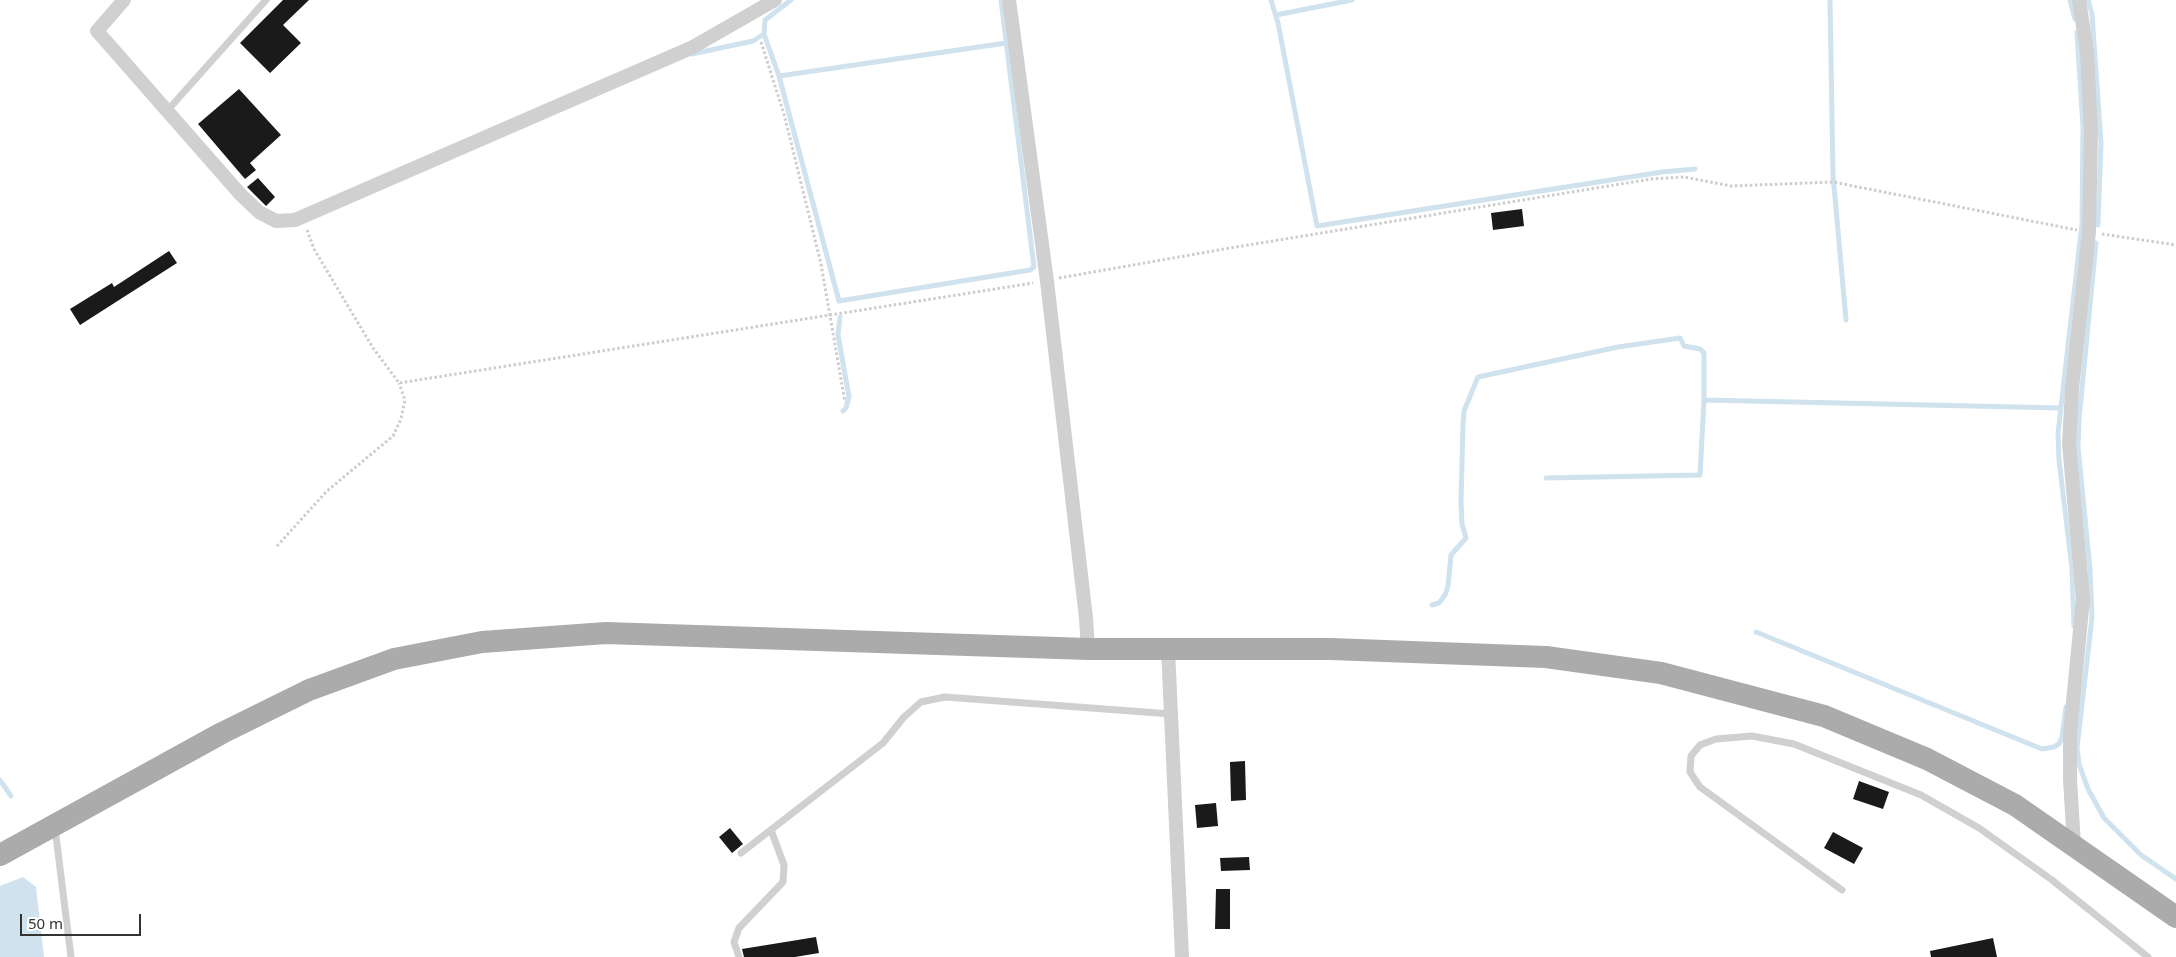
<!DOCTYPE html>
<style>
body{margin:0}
#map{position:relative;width:2176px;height:957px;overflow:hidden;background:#fff;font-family:"Noto Sans",sans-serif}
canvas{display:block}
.scale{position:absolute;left:20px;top:914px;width:121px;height:22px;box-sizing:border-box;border:2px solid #333;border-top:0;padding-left:6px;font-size:15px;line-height:18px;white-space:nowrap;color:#333;-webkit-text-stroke:4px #fff;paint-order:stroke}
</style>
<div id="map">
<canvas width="2176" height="957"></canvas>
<div class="scale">50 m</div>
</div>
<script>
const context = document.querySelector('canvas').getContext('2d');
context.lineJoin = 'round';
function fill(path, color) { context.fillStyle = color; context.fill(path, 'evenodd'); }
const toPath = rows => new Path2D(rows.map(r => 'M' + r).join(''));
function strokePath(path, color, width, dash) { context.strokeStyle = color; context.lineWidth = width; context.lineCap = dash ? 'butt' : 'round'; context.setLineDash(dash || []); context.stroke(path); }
fill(toPath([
 [23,877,36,887,44,957,0,957,0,886]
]), '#cfe2ee');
strokePath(toPath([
 [791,0,765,20,764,34,779,76,839,301,1030,270,1034,267,1001,0],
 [1271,0,1278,23,1317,226,1662,172,1695,169],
 [1830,0,1833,175,1846,320],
 [2070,0,2075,19],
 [2088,0,2092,14,2101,143,2098,225],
 [1276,15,1352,0],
 [692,54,753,41,764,34],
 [779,76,1006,43],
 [2096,243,2079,419,2078,447,2090,569,2092,617,2077,748,2079,764,2088,789,2104,818,2141,855,2176,879],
 [840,317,838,335,849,397,846,408,843,411],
 [1546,478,1700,475,1704,400,2061,408],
 [1432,605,1439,603,1445,595,1448,586,1451,555,1466,538,1462,524,1461,502,1463,425,1464,411,1478,377,1618,347,1680,338,1684,346,1700,349,1704,353,1704,400],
 [2074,626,2072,569,2059,460,2058,433,2082,224,2083,127,2077,32],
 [1756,632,2042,749,2054,747,2059,744,2062,737,2066,707],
 [0,780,11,796]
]), '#cfe2ee', 5);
fill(toPath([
 [283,0,309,0,283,25,301,43,270,73,240,43],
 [239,89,281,135,250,163,256,170,245,179,198,124],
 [258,178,275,197,266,206,247,187],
 [1522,209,1524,226,1493,230,1491,213],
 [169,251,177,263,80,325,70,309,112,283,114,287],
 [1245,761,1246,800,1231,801,1230,762],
 [1859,781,1889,792,1883,809,1853,799],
 [1216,803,1218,826,1197,828,1195,805],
 [730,828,743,844,732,853,719,837],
 [1833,832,1863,848,1854,864,1824,848],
 [1249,857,1250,870,1221,871,1220,858],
 [1216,889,1230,889,1230,929,1215,929],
 [816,937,819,953,795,957,744,957,742,949],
 [1993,938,1997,957,1931,957,1930,951]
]), '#1a1a1a');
strokePath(toPath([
 [761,42,784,114,821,264,845,402],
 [307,230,314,249,373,348,399,383,1033,283],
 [2102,234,2176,245],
 [1059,278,1230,248,1651,179,1684,177,1731,186,1833,182,2077,230],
 [277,546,327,491,393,436,401,419,405,400,399,383]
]), '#cdcdcd', 3, [2.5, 2.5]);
strokePath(toPath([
 [167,111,266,0],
 [55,828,71,957],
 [741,853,883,743,904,717,921,702,945,697,1171,714],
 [1842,890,1700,787,1690,772,1691,756,1700,745,1716,739,1752,736,1794,744,1921,795,1979,828,2052,880,2148,957],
 [739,957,734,942,739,928,783,882,784,865,771,830]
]), '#d0d0d0', 7);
strokePath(toPath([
 [124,0,97,31,241,195,259,212,276,221,295,220,691,48,775,0],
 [1009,0,1047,281,1086,618,1088,649],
 [1168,649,1182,957],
 [2074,846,2070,779,2070,733,2083,599,2069,444,2072,389,2089,232,2091,132,2087,52,2079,0]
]), '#d0d0d0', 14);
strokePath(toPath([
 [0,855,222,733,309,690,394,659,482,642,606,633,1088,649,1331,649,1546,657,1661,673,1824,716,1927,759,2015,805,2176,917]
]), '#ababab', 22);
</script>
